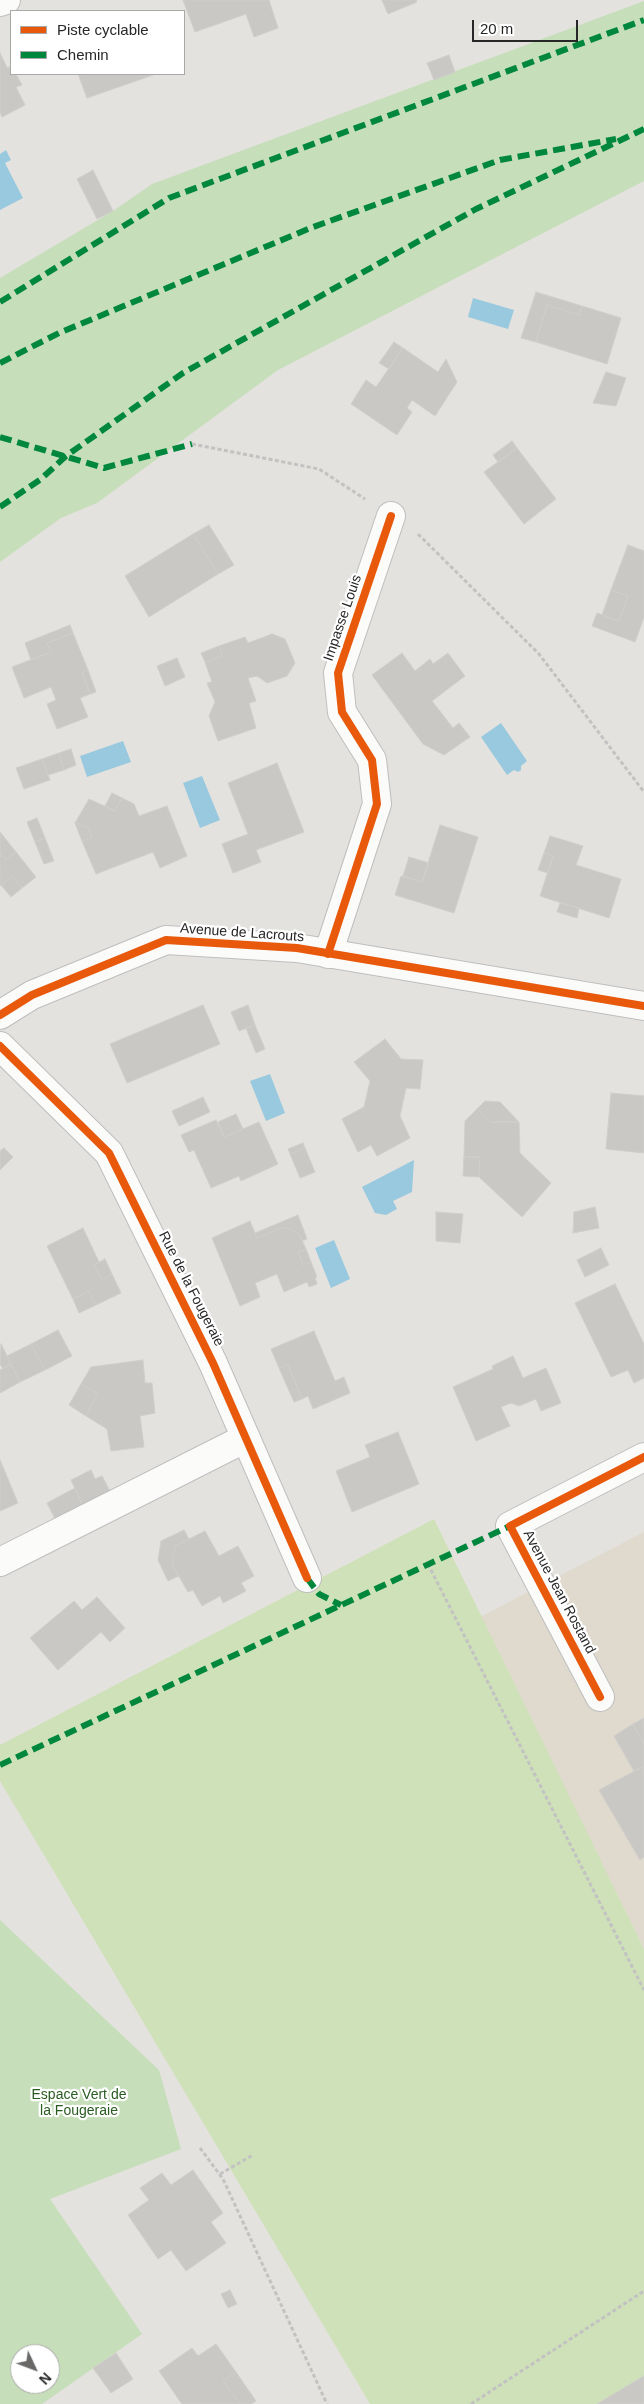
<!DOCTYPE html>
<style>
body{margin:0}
#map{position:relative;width:644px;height:2404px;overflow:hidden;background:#e4e2de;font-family:Arial,sans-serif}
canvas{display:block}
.legend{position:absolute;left:10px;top:10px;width:175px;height:65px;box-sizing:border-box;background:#fff;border:1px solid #a9a9a9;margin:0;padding:6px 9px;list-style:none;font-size:15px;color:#272727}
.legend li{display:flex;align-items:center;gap:10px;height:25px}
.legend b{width:25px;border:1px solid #a9a9a9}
.north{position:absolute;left:10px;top:2344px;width:50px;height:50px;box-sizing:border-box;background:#fff;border:1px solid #a9a9a9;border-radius:50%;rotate:133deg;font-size:14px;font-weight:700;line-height:20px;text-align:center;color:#272727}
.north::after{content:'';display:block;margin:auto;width:18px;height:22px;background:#696867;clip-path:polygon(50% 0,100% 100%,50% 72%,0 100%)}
.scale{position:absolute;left:472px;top:20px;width:106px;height:22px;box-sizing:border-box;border:2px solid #272727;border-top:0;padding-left:6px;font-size:15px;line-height:18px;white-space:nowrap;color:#272727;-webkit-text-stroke:4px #fff;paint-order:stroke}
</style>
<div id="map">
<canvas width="644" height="2404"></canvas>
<ul class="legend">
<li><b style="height:6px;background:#e8590c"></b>Piste cyclable</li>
<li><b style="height:6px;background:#00873e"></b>Chemin</li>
</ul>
<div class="north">N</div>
<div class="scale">20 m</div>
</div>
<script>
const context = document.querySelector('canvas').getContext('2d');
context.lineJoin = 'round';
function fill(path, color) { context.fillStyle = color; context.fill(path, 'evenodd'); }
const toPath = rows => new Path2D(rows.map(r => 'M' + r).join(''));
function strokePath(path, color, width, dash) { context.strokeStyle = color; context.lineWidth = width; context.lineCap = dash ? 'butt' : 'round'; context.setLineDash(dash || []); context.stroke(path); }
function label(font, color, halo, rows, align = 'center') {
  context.font = font + ' Arial,sans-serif'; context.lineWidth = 4.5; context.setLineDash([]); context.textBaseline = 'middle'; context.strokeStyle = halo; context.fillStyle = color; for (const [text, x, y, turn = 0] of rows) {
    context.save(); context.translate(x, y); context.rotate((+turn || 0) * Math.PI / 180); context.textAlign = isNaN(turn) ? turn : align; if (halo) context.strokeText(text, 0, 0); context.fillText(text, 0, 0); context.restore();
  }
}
fill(toPath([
 [644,1532,644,1949,480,1617]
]), '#dfdacd');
fill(toPath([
 [644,1,644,181,278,370,97,503,61,518,0,562,0,278,113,211,152,184],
 [0,1920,159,2070,181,2149,50,2199,142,2334,42,2404,0,2404],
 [20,2354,50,2354,50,2384,20,2384]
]), '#c6deba');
fill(toPath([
 [434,1519,644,1949,644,2404,370,2404,0,1781,0,1745]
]), '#cfe1b8');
fill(toPath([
 [6,150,11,160,5,163,23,198,0,210,0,154],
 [473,298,514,310,508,329,468,317],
 [501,723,527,761,521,766,521,770,518,772,514,770,507,775,481,737],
 [123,741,131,762,87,777,80,756],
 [202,776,220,820,200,828,183,783],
 [270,1074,285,1113,266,1121,250,1081],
 [414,1160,412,1192,393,1201,397,1209,386,1215,375,1213,362,1187],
 [334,1240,350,1279,331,1288,315,1248]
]), '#98c9df');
const building = toPath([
 [183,0,269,0,278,28,254,37,246,14,195,32,183,0],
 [382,0,416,0,417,2,388,14,382,0],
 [0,53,7,68,11,66,11,74,16,74,22,85,16,87,25,105,2,117,0,112,0,53],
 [449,55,455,72,434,80,427,63,449,55],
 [78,74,156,74,87,98,78,74],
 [93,170,113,211,97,219,77,179,93,170],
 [536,292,582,306,579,315,547,305,536,342,521,338,536,292],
 [547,305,579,315,582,306,621,318,607,364,536,342,547,305],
 [394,342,403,348,389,369,379,363,394,342],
 [403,348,438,372,446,359,457,382,435,416,412,400,407,408,412,412,397,435,351,404,366,380,376,387,403,348],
 [606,372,626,378,616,406,593,403,606,372],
 [512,441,517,448,498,462,493,455,512,441],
 [517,448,556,499,524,524,484,472,517,448],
 [209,525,234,565,218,574,193,534,209,525],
 [193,534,218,574,149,617,125,576,193,534],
 [628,545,644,551,644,617,635,642,592,626,597,613,619,621,628,596,611,590,628,545],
 [611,590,628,596,619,621,602,615,611,590],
 [70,625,73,633,47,643,51,652,31,660,25,643,70,625],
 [73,633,88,670,82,673,90,694,80,698,88,717,57,729,47,704,56,700,51,687,24,698,12,667,51,652,47,643,73,633],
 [272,634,285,639,295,663,287,676,267,683,257,676,248,678,256,701,249,703,256,728,218,741,209,716,215,702,207,683,212,682,205,662,222,656,219,646,245,637,248,643,272,634],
 [219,646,222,656,205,662,201,653,219,646],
 [402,653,415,671,430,659,433,664,448,653,465,676,432,701,453,728,459,723,470,737,444,755,423,744,372,675,402,653],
 [177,658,185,677,165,686,157,666,177,658],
 [88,670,96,692,90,694,82,673,88,670],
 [71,749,76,765,64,770,59,753,71,749],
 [59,753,64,770,48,775,42,759,59,753],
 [42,759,50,780,24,789,16,768,42,759],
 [277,763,304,832,256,850,261,862,233,873,222,844,248,834,228,783,277,763],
 [112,793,122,798,115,811,105,806,112,793],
 [122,798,134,804,139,816,167,806,187,856,160,868,153,852,96,874,82,841,92,838,89,828,75,823,89,799,115,811,122,798],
 [37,818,45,838,35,842,27,822,37,818],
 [75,823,89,828,92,838,82,841,75,823],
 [440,825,478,837,454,913,395,895,401,876,422,882,440,825],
 [0,832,16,852,6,860,0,853,0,832],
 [550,836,583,846,576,865,621,879,609,918,540,896,553,856,544,853,550,836],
 [45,838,54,861,44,864,35,842,45,838],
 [16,852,36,877,22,888,12,876,0,886,0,853,6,860,16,852],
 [544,853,553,856,548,873,538,870,544,853],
 [409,857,429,863,422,882,403,876,409,857],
 [12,876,22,888,11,897,1,885,12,876],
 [560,903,579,908,577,918,557,912,560,903],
 [203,1005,220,1044,127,1083,110,1044,203,1005],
 [248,1005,255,1025,239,1031,231,1012,248,1005],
 [255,1025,265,1049,256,1053,246,1028,255,1025],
 [385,1039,401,1059,423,1060,420,1089,406,1088,400,1116,410,1138,377,1156,371,1145,358,1152,342,1119,364,1107,370,1081,354,1062,385,1039],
 [611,1093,644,1096,644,1153,606,1149,611,1093],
 [203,1097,210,1112,179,1126,172,1111,203,1097],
 [485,1101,500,1102,519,1122,491,1122,477,1109,485,1101],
 [477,1109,491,1122,519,1122,520,1153,551,1183,522,1217,479,1177,480,1157,464,1157,465,1121,477,1109],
 [236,1114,243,1129,224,1137,218,1122,236,1114],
 [216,1120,224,1137,259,1122,278,1164,241,1181,239,1176,211,1188,194,1150,189,1152,181,1135,216,1120],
 [303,1143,305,1148,290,1154,288,1149,303,1143],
 [4,1148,13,1157,0,1170,0,1151,4,1148],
 [305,1148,315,1172,300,1178,290,1154,305,1148],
 [464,1157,480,1157,479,1177,463,1176,464,1157],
 [595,1207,599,1228,573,1233,574,1212,595,1207],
 [436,1212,463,1214,460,1243,436,1241,436,1212],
 [298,1215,307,1239,302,1241,299,1234,284,1227,257,1238,255,1233,298,1215],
 [250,1221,257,1238,284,1227,299,1234,306,1249,298,1252,303,1265,311,1262,317,1277,315,1278,317,1284,309,1287,307,1282,284,1292,277,1274,255,1283,260,1297,240,1306,212,1238,250,1221],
 [83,1228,99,1262,94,1265,102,1280,112,1274,121,1293,96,1305,89,1291,73,1299,47,1246,83,1228],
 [601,1248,609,1265,585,1277,577,1260,601,1248],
 [306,1249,311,1262,303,1265,298,1252,306,1249],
 [105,1259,112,1274,102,1280,94,1265,105,1259],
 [615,1284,644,1344,644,1378,634,1383,628,1370,611,1377,575,1303,615,1284],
 [89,1291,96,1305,79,1313,73,1299,89,1291],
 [58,1330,72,1356,45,1370,31,1344,58,1330],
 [314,1331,335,1381,344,1377,350,1393,313,1409,308,1396,302,1399,288,1365,279,1368,271,1349,314,1331],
 [1,1344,11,1364,3,1369,0,1364,1,1344],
 [31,1344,45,1370,20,1382,7,1356,31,1344],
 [513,1356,523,1378,546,1368,561,1403,541,1411,536,1399,519,1406,511,1403,501,1407,510,1426,476,1441,453,1387,493,1369,492,1366,513,1356],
 [143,1360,145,1383,152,1383,155,1413,140,1416,144,1447,111,1451,107,1429,86,1416,98,1394,81,1384,91,1367,143,1360],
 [11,1364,20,1382,0,1393,0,1370,11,1364],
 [288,1365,302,1399,294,1402,279,1368,288,1365],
 [81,1384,98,1394,86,1416,69,1405,81,1384],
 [398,1432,419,1484,352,1512,336,1471,370,1457,365,1445,398,1432],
 [0,1460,18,1503,0,1511,0,1460],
 [91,1470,95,1479,102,1476,111,1493,83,1506,71,1480,91,1470],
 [75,1488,83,1506,56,1521,47,1503,75,1488],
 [184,1530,189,1539,175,1546,172,1564,179,1576,168,1581,158,1560,161,1541,184,1530],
 [205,1531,219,1556,238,1546,254,1576,241,1583,246,1591,223,1603,220,1596,202,1606,193,1590,188,1592,172,1564,175,1546,205,1531],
 [97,1597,125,1628,110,1642,101,1632,58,1670,30,1638,74,1601,82,1610,97,1597],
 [644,1718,644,1744,633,1724,644,1718],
 [633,1724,644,1744,644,1766,634,1771,614,1736,633,1724],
 [644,1766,644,1857,640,1860,599,1790,644,1766],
 [193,2170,223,2213,211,2222,226,2243,186,2271,171,2250,158,2259,128,2215,149,2200,140,2188,162,2173,171,2185,193,2170],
 [230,2290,237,2304,228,2308,221,2294,230,2290],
 [216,2344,236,2372,223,2381,240,2404,182,2404,159,2371,192,2348,198,2356,216,2344],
 [116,2353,133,2379,111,2393,93,2368,116,2353],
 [236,2372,256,2401,251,2404,240,2404,223,2381,236,2372],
 [644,2376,644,2404,597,2404,644,2376]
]);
fill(building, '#c9c8c5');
strokePath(building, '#cfceca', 1);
const minor = toPath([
 [0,2,6,0],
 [328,954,377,804,372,760,342,712,338,673,391,516],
 [0,1046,109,1153,213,1363,307,1578],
 [0,1562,246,1438],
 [600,1697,510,1526,644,1457]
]);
const tertiary = toPath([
 [0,1015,32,995,166,940,297,948,644,1006]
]);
strokePath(minor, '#bfbebf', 30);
strokePath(tertiary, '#bfbebf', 30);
strokePath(toPath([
 [192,444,319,469,365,499],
 [418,534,539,654,644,792],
 [428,1564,644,1990],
 [200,2148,223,2179,327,2404],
 [220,2174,253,2155],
 [471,2404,644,2291]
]), '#c2c2c2', 3, [4, 2.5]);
strokePath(minor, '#fbfbfa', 28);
strokePath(tertiary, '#fbfbfa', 28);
strokePath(toPath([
 [0,302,169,198,644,20],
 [0,363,59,333,313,227,500,160,616,139],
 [0,437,104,468,192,444],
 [0,507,41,479,66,456,183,373,476,209,644,129],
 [307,1578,319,1594,341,1605],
 [0,1765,510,1526]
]), '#00873e', 6, [12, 6]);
strokePath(toPath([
 [328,954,377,804,372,760,342,712,338,673,391,516],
 [0,1015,32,995,166,940,297,948,644,1006],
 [0,1046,109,1153,213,1363,307,1578],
 [600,1697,510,1526,644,1457]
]), '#e8590c', 8);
label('14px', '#272727', '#fff', [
 ["Impasse Louis",343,618,-71],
 ["Avenue de Lacrouts",242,933,4],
 ["Rue de la Fougeraie",191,1289,63],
 ["Avenue Jean Rostand",559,1592,62]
]);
label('14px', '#295b21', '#fff', [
 ["Espace Vert de",79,2095],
 ["la Fougeraie",79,2111]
]);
</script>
